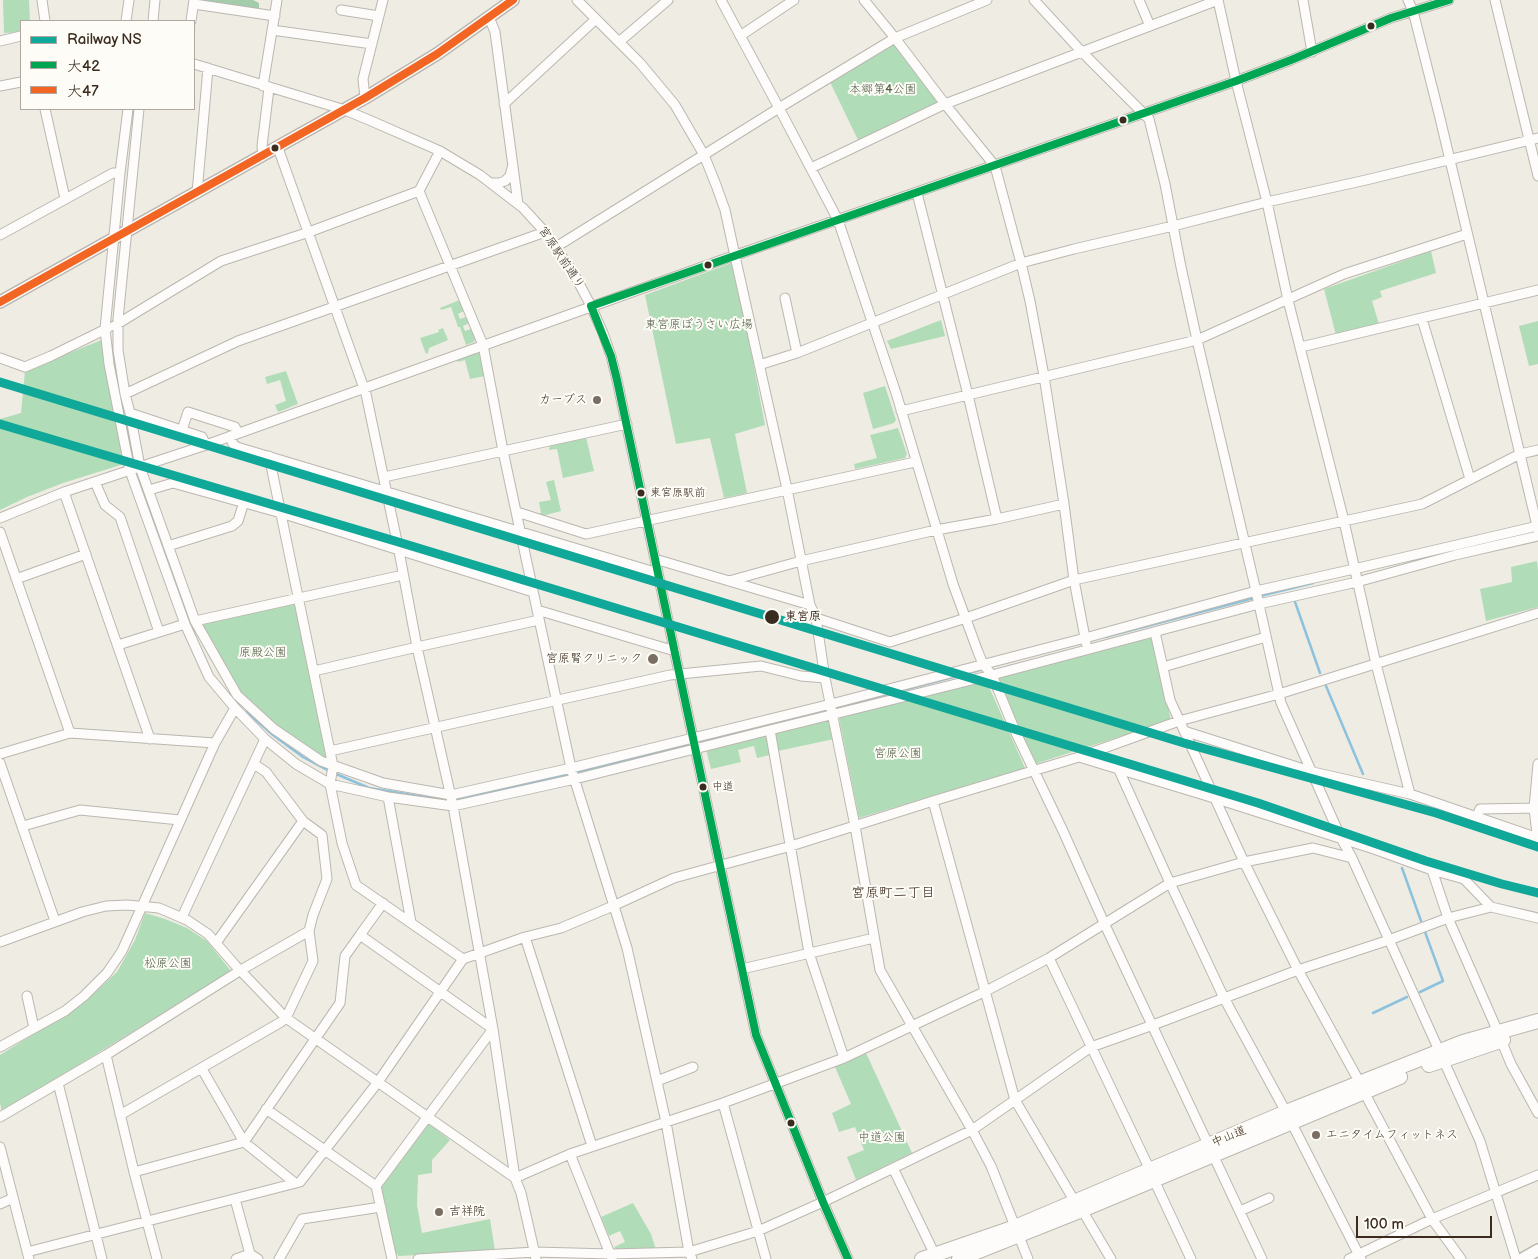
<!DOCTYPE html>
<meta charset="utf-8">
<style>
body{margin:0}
#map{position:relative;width:1538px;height:1259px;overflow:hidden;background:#efece3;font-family:"Balsamiq Sans","Klee One",sans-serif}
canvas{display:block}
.legend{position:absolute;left:20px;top:20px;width:175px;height:90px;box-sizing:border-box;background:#fdfcf7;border:1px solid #afa8a0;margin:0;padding:6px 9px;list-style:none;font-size:15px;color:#3b2a1e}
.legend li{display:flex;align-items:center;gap:10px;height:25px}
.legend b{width:25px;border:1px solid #afa8a0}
.scale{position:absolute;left:1356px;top:1216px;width:136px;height:22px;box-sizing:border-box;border:2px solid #3b2a1e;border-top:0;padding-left:6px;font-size:15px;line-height:18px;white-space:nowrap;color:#3b2a1e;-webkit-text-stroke:4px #fdfcf7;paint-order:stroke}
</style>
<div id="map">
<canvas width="1538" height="1259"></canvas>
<ul class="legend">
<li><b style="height:6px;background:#10a899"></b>Railway NS</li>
<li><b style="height:6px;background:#00a651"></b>大42</li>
<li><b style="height:6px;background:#f26522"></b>大47</li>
</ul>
<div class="scale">100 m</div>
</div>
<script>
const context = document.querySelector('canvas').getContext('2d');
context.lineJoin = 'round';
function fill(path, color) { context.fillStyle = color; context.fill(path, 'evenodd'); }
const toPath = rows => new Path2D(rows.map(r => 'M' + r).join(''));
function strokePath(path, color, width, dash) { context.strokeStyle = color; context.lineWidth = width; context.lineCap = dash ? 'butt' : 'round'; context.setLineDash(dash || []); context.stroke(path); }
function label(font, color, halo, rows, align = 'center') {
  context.font = font + ' "Balsamiq Sans","Klee One",sans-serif'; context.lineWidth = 4; context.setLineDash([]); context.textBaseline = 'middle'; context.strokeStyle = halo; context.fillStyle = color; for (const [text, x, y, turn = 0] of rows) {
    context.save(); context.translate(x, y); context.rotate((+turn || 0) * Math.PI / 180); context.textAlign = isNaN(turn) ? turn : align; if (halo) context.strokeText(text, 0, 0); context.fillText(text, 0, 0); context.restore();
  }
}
fill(toPath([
 [3,0,29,0,30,21,21,21,21,32,4,33],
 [893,43,939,103,858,140,830,82],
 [1431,251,1436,273,1380,291,1382,297,1372,301,1379,324,1336,335,1324,289],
 [734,262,765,425,735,434,747,493,724,498,710,438,676,444,645,295],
 [460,300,464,311,458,314,460,319,466,317,469,323,463,326,465,331,471,329,475,339,474,342,466,345,460,327,458,327,451,307,441,310,440,308],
 [941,320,945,336,891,349,887,341],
 [1538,321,1538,364,1529,366,1519,326],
 [443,328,448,340,429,348,428,353,426,354,420,338,439,332,438,330],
 [104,339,124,464,63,483,27,497,0,510,0,419,21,413,25,371],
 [477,353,480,354,485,376,470,379,465,360,458,362,457,360],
 [286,371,298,404,278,412,275,405,286,401,280,380,267,384,265,377],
 [885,386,896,420,894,423,873,429,863,393],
 [898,428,907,454,905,458,855,469,854,464,877,458,870,435],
 [586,437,594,471,563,478,557,449,549,450,550,445],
 [554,480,561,511,542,516,537,515,541,513,539,502,551,500,546,482],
 [1537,561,1538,570,1538,607,1486,621,1480,589,1512,582,1511,567],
 [295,602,329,762,276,728,238,692,216,657,203,624],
 [1151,637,1171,720,1035,764,997,678],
 [986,680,1025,768,859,818,839,718],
 [827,718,830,720,834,739,778,751,775,735,777,731],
 [765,734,769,737,774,754,757,758,754,746,738,750,741,762,711,769,706,749],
 [145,913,165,919,187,928,207,941,231,971,2,1112,0,1103,0,1055,66,1014,90,997,117,972,135,940],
 [866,1053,912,1153,856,1180,847,1157,864,1150,855,1127,839,1132,832,1113,851,1104,835,1067],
 [426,1122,450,1140,432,1160,432,1173,418,1175,417,1205,422,1233,490,1219,495,1251,399,1256,395,1253,379,1188],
 [633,1203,651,1234,656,1250,617,1250,614,1247,625,1242,620,1231,609,1236,601,1217]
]), '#b0ddb7');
fill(toPath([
 [200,0,253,0,259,3,259,10]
]), '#a3ccab');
strokePath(toPath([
 [1260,596,1313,583],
 [1294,599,1320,673],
 [1105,637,1254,598],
 [1326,686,1363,774],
 [834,708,984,669],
 [247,712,273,735,303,757,329,771],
 [334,773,369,788,450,801,537,782,829,710],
 [1402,868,1421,921],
 [1420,992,1443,981,1425,932],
 [1373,1013,1407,997]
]), '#8cc2de', 2.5);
const minor = toPath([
 [42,0,45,21],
 [577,0,640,63,675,105,704,155,716,185,725,210,735,256,787,489,810,605,816,618,825,678,855,826,880,970,972,1130,991,1166,1028,1259],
 [721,0,779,108,838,220,897,396,953,584,978,652,983,664,992,675,1016,733,1063,831,1105,925,1262,1259],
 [864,0,895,38,945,104,995,166,1021,263,1030,301,1044,376,1064,504,1074,580,1086,643],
 [1034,0,1082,52,1149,119,1165,184,1181,267,1197,340,1256,591,1281,703,1341,838,1352,858,1480,1141,1516,1259],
 [1139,0,1150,26],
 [1218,0,1236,81,1267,202,1288,300,1344,521,1376,664,1410,794],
 [1303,0,1312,52],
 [1408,0,1413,11,1439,114,1538,530],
 [1495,0,1538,176],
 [194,4,275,16],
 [341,10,379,16],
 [489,17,495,32,518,204],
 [126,21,129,0],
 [153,21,155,0],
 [191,21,194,0],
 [272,30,372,44],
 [740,36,794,0],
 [0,41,21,36],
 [619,42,668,0],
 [194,64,345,110,369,120,440,151,480,175,523,208,545,232,574,274,591,306,603,333,611,356,617,380,756,1035,823,1202,848,1259],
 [0,86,21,82],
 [263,86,277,0],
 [365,98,363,79,383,0],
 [504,104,596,19],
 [45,109,64,194,66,198],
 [128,109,120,173,105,329,109,364,130,471,185,624,209,677,235,708,265,739,296,764,330,784,388,797,453,806,575,779,770,730],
 [139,109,118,319,118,350,125,394,130,413,202,437,206,445],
 [278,148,366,394,399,551,417,647,453,806,493,1029,515,1178,570,1154,723,1103,844,1058,986,991,1049,958,1170,883,1244,862,1313,848,1352,858],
 [263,156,262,146,269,88],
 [811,168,945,104,1218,0],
 [491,183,499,183,505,181,510,176,512,168],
 [419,191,483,345,503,451,571,768,627,948,666,1122,689,1252,692,1259],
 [197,193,208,68],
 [917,193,968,395,997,519],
 [0,235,113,173,120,173],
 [556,247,779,108,895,38,987,0],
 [785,298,797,353],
 [1422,319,1470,479],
 [114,326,221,261,309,232,419,191,440,151],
 [1301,347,1538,290],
 [0,358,25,367,51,356,108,328],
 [759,365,797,353,1021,263,1074,249,1173,226,1267,202,1366,180,1538,138],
 [125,394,238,341,545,232],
 [901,411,1197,340,1344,274,1467,234],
 [130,413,140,467,195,621,237,695,274,729,321,761,383,783,451,795,571,768,831,704,1085,638,1256,591,1354,569,1538,526],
 [182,430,188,412,235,427,238,433],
 [230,436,233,444,237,447,658,573],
 [269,456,333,766,330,784,342,843,356,885,463,959],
 [384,477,627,424],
 [95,482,105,505,120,517,159,632],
 [149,490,173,483,281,513,533,592],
 [64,492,150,739],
 [517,512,586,534,915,462],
 [0,518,64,492,206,445,716,262,1236,81,1291,60,1391,18,1449,0],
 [0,532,70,733],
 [168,546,232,526,238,521,244,502],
 [655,559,810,605],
 [16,579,86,554],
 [729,581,801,561,936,530,997,519,1064,504],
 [537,610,675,651],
 [816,618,890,642,966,618,1074,580,1422,504,1520,454,1538,450],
 [195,621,403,575],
 [1155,632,1170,700,1244,862,1298,970,1360,1083],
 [118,645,185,624],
 [1163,667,1266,637],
 [314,671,417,647,539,620],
 [1184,731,1313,772,1410,794,1538,838],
 [330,751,670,675,761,666,801,676,825,678],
 [0,754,70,733,215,743],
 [1079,757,1214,798,1374,849,1432,870,1464,879,1491,907],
 [0,763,55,921],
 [1118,768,1170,883,1224,998,1286,1112,1361,1259],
 [388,797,411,922],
 [933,801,1015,1100,1075,1202],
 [1477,816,1480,809,1538,808],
 [23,826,80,810,180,820],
 [1538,843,1534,808,1538,764],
 [1432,870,1448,918,1498,1032],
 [182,917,265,739],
 [525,937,592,1146],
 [0,942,82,912,106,906,127,905,159,908,187,920,208,934,236,966,286,1018,515,1178,521,1193,536,1259],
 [216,943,303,821],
 [1049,958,1150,1170],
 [742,969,874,938],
 [27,996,34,1028],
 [1501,1040,1511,1064,1538,1113],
 [0,1047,65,1011,84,996,107,973,122,951,215,743,235,708],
 [106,1055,134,1172,157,1259],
 [844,1058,809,953,770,730,992,675,1259,604,1357,582,1455,555,1538,536],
 [202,1069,244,1142,295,1183],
 [657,1081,693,1067],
 [58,1083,102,1259],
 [1364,1092,1432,1219,1461,1259],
 [723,1103,766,1259],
 [266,1109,376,1186,392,1259],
 [120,1115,281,1022,286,1018,313,961,309,931,313,915,327,879,322,835,303,821,266,772,254,764],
 [0,1117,106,1055,241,970,309,931],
 [0,1147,29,1259],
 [570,1154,612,1259],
 [893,1168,935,1255],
 [134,1172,244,1142,340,1003,345,956,360,935],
 [1154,1180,1191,1259],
 [376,1186,493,1029,360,935,383,903],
 [235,1199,250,1254,258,1259],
 [0,1204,13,1198],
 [1082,1210,1111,1259],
 [1240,1211,1269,1198],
 [27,1252,300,1182,378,1082,463,959,525,937,561,928,613,906,674,878,791,846,933,801,1079,757,1179,721,1279,694,1538,613],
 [236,1259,250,1254],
 [279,1259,302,1219,381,1207],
 [418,1259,535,1252,611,1254,689,1252,758,1231,823,1202,972,1130,1091,1047,1153,1025,1298,970,1389,940,1448,918,1491,907,1538,918],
 [1349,1259,1432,1219,1538,1175]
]);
const major = toPath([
 [0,302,365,98,437,54,513,0],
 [1522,1259,1538,1250]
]);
const highway = toPath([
 [1429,1065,1503,1040],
 [922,1259,1015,1227,1286,1112,1463,1042,1538,1021],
 [959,1259,1082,1210,1400,1077]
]);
strokePath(minor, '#bbb7b0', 11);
strokePath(major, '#bbb7b0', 14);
strokePath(highway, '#bbb7b0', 16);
strokePath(minor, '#fdfcfb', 9);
strokePath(major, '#fdfcfb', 11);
strokePath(highway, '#fdfcfb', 14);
strokePath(toPath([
 [591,306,611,356,617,380,756,1035,823,1202,848,1259],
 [591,306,1236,81,1291,60,1391,18,1449,0]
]), '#00a651', 8);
strokePath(toPath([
 [0,302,365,98,437,54,513,0]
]), '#f26522', 8);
strokePath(toPath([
 [0,382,1184,743,1436,813,1538,847],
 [0,424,395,541,1258,803,1426,861,1502,884,1538,893]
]), '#10a899', 9);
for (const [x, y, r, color] of [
 [1371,26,4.5,"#3b2a1e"],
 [1123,120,4.5,"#3b2a1e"],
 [275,148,4.5,"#3b2a1e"],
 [708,265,4.5,"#3b2a1e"],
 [597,400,5,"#7a6e63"],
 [641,493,4.5,"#3b2a1e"],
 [772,617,8,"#3b2a1e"],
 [653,659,6,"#7a6e63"],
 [703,787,4.5,"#3b2a1e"],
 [791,1123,4.5,"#3b2a1e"],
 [1316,1135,5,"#7a6e63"],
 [439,1212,5,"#7a6e63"]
]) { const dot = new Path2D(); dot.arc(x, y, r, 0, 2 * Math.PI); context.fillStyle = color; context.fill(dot); strokePath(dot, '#fdfcf7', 2); }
label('11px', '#3b2a1e', '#fdfcf7', [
 ["東宮原駅前",650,493],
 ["中道",712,787]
], 'left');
label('12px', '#4e5c41', '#fdfcf7', [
 ["本郷第4公園",883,90],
 ["東宮原ぼうさい広場",699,325],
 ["原殿公園",263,653],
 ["宮原公園",898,754],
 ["松原公園",168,964],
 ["中道公園",882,1138]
]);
label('12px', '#3b2a1e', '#fdfcf7', [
 ["宮原駅前通り",561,258,56],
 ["中山道",1229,1137,-23]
]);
label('12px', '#3b2a1e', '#fdfcf7', [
 ["カーブス",587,400],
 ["宮原腎クリニック",642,659],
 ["エニタイムフィットネス",1326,1135,"left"],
 ["吉祥院",449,1212,"left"]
], 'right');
label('bold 12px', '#3b2a1e', '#fdfcf7', [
 ["東宮原",785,617]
], 'left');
label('14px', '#3b2a1e', '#fdfcf7', [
 ["宮原町二丁目",893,893]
]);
</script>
